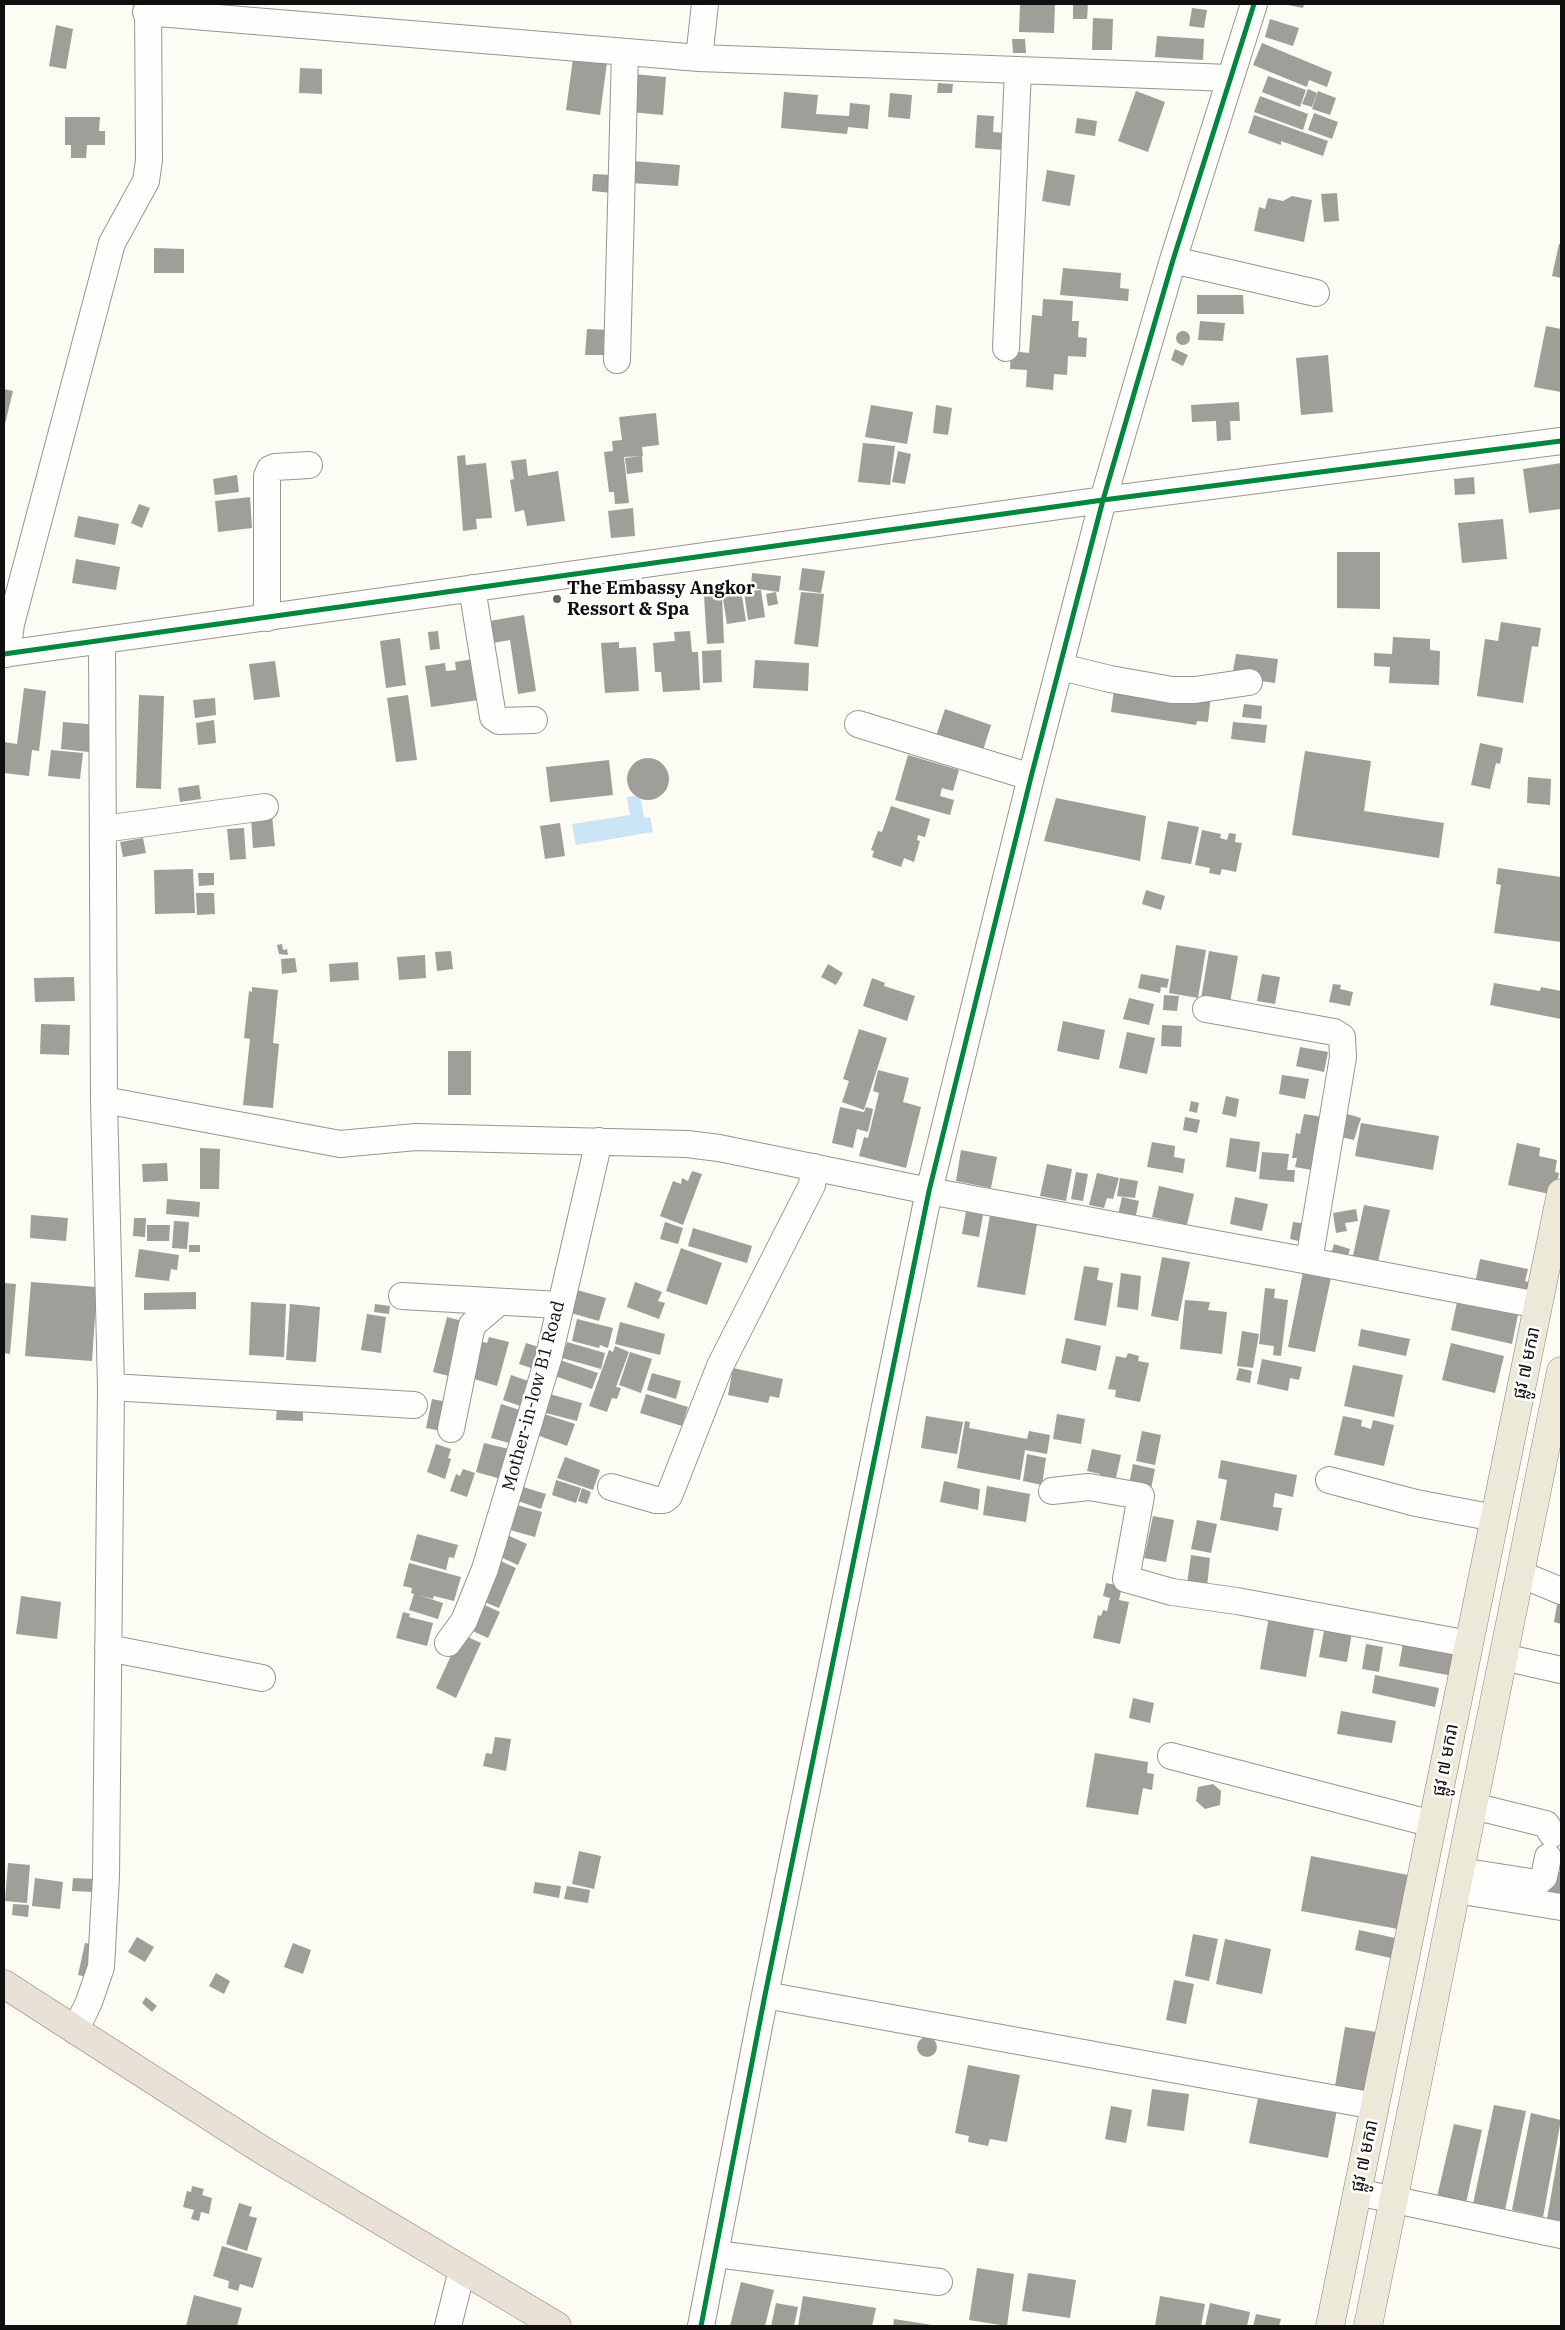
<!DOCTYPE html>
<meta charset="utf-8">
<style>
body{margin:0}
#map{position:relative;width:1565px;height:2330px;overflow:hidden;background:#fcfbf4;font-family:"IBM Plex Serif",serif}
canvas{display:block}
.frame{position:absolute;inset:0;border:5px solid #0f0f0f;pointer-events:none}
</style>
<div id="map">
<canvas width="1565" height="2330"></canvas>
<div class="frame"></div>
</div>
<script>
const context = document.querySelector('canvas').getContext('2d');
context.lineJoin = 'round';
function fill(path, color) { context.fillStyle = color; context.fill(path, 'evenodd'); }
const toPath = rows => new Path2D(rows.map(r => 'M' + r).join(''));
function strokePath(path, color, width, dash) { context.strokeStyle = color; context.lineWidth = width; context.lineCap = dash ? 'butt' : 'round'; context.setLineDash(dash || []); context.stroke(path); }
function label(font, color, halo, rows, align = 'center') {
  context.font = font + ' "IBM Plex Serif","Noto Sans Khmer",serif'; context.lineWidth = 5; context.setLineDash([]); context.textBaseline = 'middle'; context.strokeStyle = halo; context.fillStyle = color; for (const [text, x, y, turn = 0] of rows) {
    context.save(); context.translate(x, y); context.rotate((+turn || 0) * Math.PI / 180); context.textAlign = isNaN(turn) ? turn : align; if (halo) context.strokeText(text, 0, 0); context.fillText(text, 0, 0); context.restore();
  }
}
fill(toPath([
 [640,795,644,818,650,817,653,832,576,845,572,824,630,815,627,797]
]), '#cae5f6');
fill(toPath([
 [1020,4,1055,4,1054,33,1019,32],
 [1073,4,1088,4,1087,19,1073,19],
 [1283,4,1304,4,1303,8],
 [1192,8,1207,10,1204,28,1189,26],
 [1093,18,1113,19,1112,50,1092,50],
 [1270,19,1299,28,1293,46,1265,37],
 [56,25,73,29,66,69,49,66],
 [1157,36,1204,39,1203,60,1155,57],
 [1012,39,1025,39,1026,53,1013,53],
 [1262,43,1332,72,1327,87,1309,80,1307,87,1253,65],
 [574,51,608,55,600,115,566,110],
 [300,68,322,69,322,94,299,93],
 [633,74,666,77,663,115,630,112],
 [1268,76,1306,90,1300,107,1262,92],
 [938,83,953,84,952,93,937,93],
 [1308,89,1317,93,1312,107,1302,104],
 [1136,91,1165,102,1148,152,1118,141],
 [1318,91,1336,98,1330,115,1312,109],
 [784,92,818,95,816,114,849,116,850,103,870,105,868,129,848,127,847,134,781,128],
 [890,93,912,95,910,119,888,117],
 [1260,96,1308,114,1303,130,1254,112],
 [1314,113,1338,122,1332,139,1308,130],
 [977,115,994,116,993,132,1006,133,1004,150,975,148],
 [1254,115,1328,141,1323,156,1281,141,1281,145,1248,133],
 [65,117,100,117,99,131,105,131,105,145,87,145,86,158,71,158,71,145,65,145],
 [1077,118,1097,121,1095,136,1075,133],
 [633,161,680,165,678,186,631,183],
 [1047,170,1075,175,1070,206,1042,201],
 [593,174,613,175,612,193,592,191],
 [1337,193,1339,221,1324,222,1321,194],
 [1292,196,1312,200,1304,242,1254,231,1259,207,1265,209,1268,198,1283,201],
 [1559,244,1561,244,1561,278,1552,276],
 [154,248,184,249,184,273,154,273],
 [1063,268,1121,273,1120,288,1129,289,1128,301,1060,295],
 [1197,295,1243,295,1244,314,1197,314],
 [1043,299,1073,301,1072,321,1079,321,1078,337,1087,338,1086,357,1068,356,1067,375,1054,374,1053,390,1026,387,1027,370,1010,369,1011,351,1029,353,1032,315,1042,316],
 [1200,321,1225,323,1223,341,1198,340],
 [1546,326,1561,329,1561,392,1534,387],
 [587,329,610,330,609,355,585,355],
 '1176 338a7 7 0 1 1 14 0a7 7 0 1 1-14 0Z',
 [1175,349,1188,355,1183,366,1171,360],
 [1328,355,1333,412,1301,415,1296,358],
 [4,389,13,391,5,424,4,423],
 [1239,402,1240,421,1230,421,1231,440,1217,441,1216,421,1192,422,1191,405],
 [871,405,913,412,907,444,865,437],
 [936,405,952,408,948,435,933,433],
 [656,413,659,445,642,447,643,456,624,457,629,503,615,504,614,492,609,492,604,452,613,451,612,441,622,440,619,417],
 [863,443,895,446,890,485,858,482],
 [898,451,911,454,905,484,892,482],
 [465,455,466,465,486,463,492,518,476,519,477,529,463,531,457,456],
 [642,456,643,472,627,474,625,458],
 [526,459,528,476,558,471,565,521,527,526,524,510,515,512,510,480,514,479,511,461],
 [1561,463,1561,509,1529,513,1523,469],
 [237,475,239,492,215,495,213,479],
 [1474,477,1475,494,1455,495,1454,479],
 [250,497,252,528,218,532,215,501],
 [139,504,150,508,142,528,131,523],
 [633,508,635,536,611,538,608,511],
 [78,516,119,524,115,545,74,537],
 [1503,519,1507,559,1462,563,1458,523],
 [1337,552,1380,552,1380,609,1337,608],
 [76,559,120,567,116,590,72,583],
 [802,568,825,571,821,593,799,590],
 [752,573,781,576,779,592,751,588],
 [741,590,746,621,727,624,722,593],
 [761,590,765,617,748,620,744,592],
 [776,592,778,604,768,606,766,594],
 [801,592,824,594,818,647,794,644],
 [722,595,724,643,707,644,704,596],
 [524,615,536,691,518,694,510,640,487,644,484,622],
 [1501,622,1541,628,1538,647,1532,646,1523,703,1477,696,1485,639,1498,641],
 [438,631,440,649,430,650,428,632],
 [690,631,692,652,698,652,700,690,663,692,661,672,655,672,653,643,675,641,674,632],
 [1393,637,1430,639,1430,650,1440,651,1439,685,1389,683,1390,667,1374,666,1374,653,1392,654],
 [400,638,406,685,386,688,380,641],
 [619,642,619,648,636,647,639,691,605,693,601,643],
 [721,650,722,682,703,683,702,651],
 [1236,654,1278,659,1275,683,1232,677],
 [473,659,479,700,431,707,425,666,445,663,446,671,456,670,455,662],
 [755,660,809,663,808,691,753,688],
 [275,661,280,697,254,700,249,664],
 [1115,682,1211,695,1208,722,1197,721,1196,725,1111,712],
 [24,688,46,691,39,751,32,750,29,776,4,773,4,742,17,744],
 [139,695,164,696,161,789,136,788],
 [408,695,417,760,396,762,387,698],
 [215,698,216,715,195,718,193,700],
 [1244,704,1262,706,1261,719,1242,717],
 [945,709,991,725,981,757,934,742],
 [214,720,216,743,198,745,196,723],
 [63,722,100,725,98,753,61,749],
 [1233,722,1267,725,1265,743,1231,739],
 [1480,743,1503,748,1500,764,1496,763,1490,789,1471,785],
 [51,750,83,753,80,779,48,776],
 [1305,751,1371,761,1364,811,1444,823,1439,858,1292,835],
 [908,755,959,770,953,791,942,788,940,796,954,800,950,815,895,800],
 '627 779a21 21 0 1 1 42 0a21 21 0 1 1-42 0Z',
 [609,760,613,795,550,802,546,767],
 [1528,777,1551,779,1550,805,1527,803],
 [199,785,201,799,180,802,178,788],
 [1056,798,1146,816,1140,861,1044,841],
 [891,806,930,819,925,837,918,835,917,840,920,841,914,862,904,858,901,867,872,857,874,851,871,850,878,831,882,832],
 [272,815,275,846,253,848,251,817],
 [1168,821,1199,827,1191,864,1161,859],
 [560,823,565,856,545,859,540,826],
 [244,828,246,859,230,860,227,829],
 [1202,830,1221,834,1220,838,1227,840,1229,833,1236,834,1235,842,1242,843,1236,872,1222,869,1220,875,1209,873,1210,868,1195,865],
 [143,838,146,853,123,857,120,842],
 [1498,868,1561,877,1561,942,1494,933,1501,885,1496,884],
 [193,869,195,913,155,914,154,870],
 [198,873,214,873,214,885,199,886],
 [1146,890,1165,896,1161,910,1142,904],
 [196,893,214,893,215,914,197,915],
 [282,944,283,950,287,949,288,955,279,954,277,945],
 [1176,945,1206,950,1198,998,1169,993],
 [451,951,453,969,437,971,435,952],
 [1209,951,1238,956,1230,1003,1201,999],
 [425,955,426,978,399,980,397,957],
 [295,958,297,972,282,974,281,959],
 [358,962,359,980,330,982,329,964],
 [828,964,843,973,836,985,821,977],
 [1141,974,1169,979,1167,988,1161,987,1160,993,1138,988],
 [1262,974,1280,977,1275,1004,1257,1001],
 [74,977,75,1001,35,1002,34,978],
 [872,978,885,983,884,986,915,996,907,1021,863,1006],
 [1494,983,1540,991,1541,987,1561,991,1561,1019,1490,1005],
 [1333,984,1341,985,1340,989,1353,992,1350,1006,1329,1002],
 [252,987,278,990,273,1043,279,1044,273,1108,243,1105,250,1039,244,1038,249,991,252,992],
 [1164,995,1179,996,1177,1011,1163,1010],
 [1129,998,1154,1004,1149,1025,1123,1019],
 [1063,1021,1105,1030,1099,1060,1057,1051],
 [41,1024,70,1025,69,1055,40,1054],
 [1162,1025,1182,1026,1181,1047,1161,1046],
 [859,1029,887,1038,864,1110,842,1102,849,1081,843,1079],
 [1127,1032,1155,1038,1147,1074,1119,1068],
 [1300,1047,1328,1052,1324,1072,1296,1066],
 [448,1051,471,1051,471,1095,448,1095],
 [878,1070,909,1078,903,1102,921,1107,906,1168,859,1156,864,1137,868,1138,879,1093,873,1091],
 [1282,1075,1309,1079,1305,1099,1279,1094],
 [1226,1096,1239,1099,1236,1117,1222,1114],
 [1191,1101,1199,1103,1197,1113,1189,1111],
 [840,1107,864,1112,866,1107,873,1109,868,1132,857,1129,853,1148,832,1143],
 [1304,1114,1323,1117,1312,1170,1295,1167,1297,1158,1292,1158,1296,1133,1300,1134],
 [1347,1114,1361,1118,1354,1140,1341,1137],
 [1185,1117,1200,1120,1197,1133,1183,1130],
 [1361,1123,1439,1136,1433,1170,1355,1156],
 [1230,1138,1260,1142,1256,1172,1226,1167],
 [1152,1142,1175,1146,1174,1157,1185,1159,1183,1173,1147,1167],
 [1517,1143,1540,1148,1539,1156,1557,1160,1555,1172,1559,1173,1554,1195,1508,1185],
 [200,1148,220,1149,219,1189,200,1189],
 [961,1150,997,1157,991,1188,956,1181],
 [1262,1152,1289,1154,1287,1170,1295,1170,1294,1182,1259,1179],
 [167,1163,168,1181,143,1182,142,1164],
 [1047,1164,1072,1169,1066,1201,1040,1196],
 [692,1171,702,1174,683,1225,660,1216,673,1181,681,1184,682,1178,688,1181],
 [1076,1172,1088,1174,1083,1201,1071,1199],
 [1097,1173,1119,1178,1113,1199,1107,1198,1104,1208,1089,1205],
 [1120,1178,1138,1181,1135,1198,1117,1196],
 [1159,1186,1194,1194,1187,1225,1152,1217],
 [1122,1197,1139,1201,1135,1219,1118,1215],
 [1235,1197,1268,1204,1262,1231,1230,1224],
 [167,1199,200,1202,199,1217,166,1214],
 [1364,1205,1390,1210,1377,1266,1352,1260],
 [1356,1209,1358,1221,1345,1223,1347,1231,1336,1233,1333,1213],
 [966,1211,983,1215,979,1237,962,1234],
 [31,1215,68,1218,66,1241,30,1238],
 [990,1215,1037,1224,1025,1295,977,1287],
 [134,1218,146,1218,145,1237,133,1236],
 [174,1221,189,1222,187,1249,172,1248],
 [665,1222,683,1228,678,1244,660,1239],
 [1293,1222,1310,1224,1307,1243,1290,1239],
 [147,1225,170,1225,169,1241,147,1241],
 [693,1228,752,1246,747,1263,688,1246],
 [1334,1244,1350,1249,1347,1259,1331,1254],
 [189,1245,200,1245,200,1252,189,1252],
 [681,1248,722,1263,707,1305,666,1291],
 [139,1249,179,1255,177,1270,171,1269,169,1281,135,1277],
 [1162,1257,1190,1262,1178,1321,1151,1316],
 [1480,1259,1528,1269,1525,1281,1537,1284,1535,1296,1474,1288],
 [1084,1266,1099,1268,1097,1280,1113,1283,1106,1326,1074,1320],
 [1304,1267,1332,1273,1315,1352,1288,1347],
 [1121,1273,1141,1276,1138,1310,1117,1307],
 [31,1282,97,1287,92,1361,25,1356],
 [635,1282,662,1292,658,1301,665,1303,659,1319,627,1307],
 [4,1283,16,1284,10,1354,4,1353],
 [1265,1288,1275,1289,1274,1298,1288,1300,1281,1356,1273,1355,1274,1346,1259,1344],
 [577,1290,606,1298,599,1321,571,1313],
 [196,1292,196,1309,144,1310,144,1293],
 [1458,1297,1519,1310,1512,1344,1451,1330],
 [1185,1300,1210,1302,1208,1310,1227,1312,1222,1354,1180,1349],
 [251,1302,286,1304,284,1357,249,1355],
 [290,1304,320,1307,316,1362,286,1360],
 [375,1304,390,1306,389,1314,374,1312],
 [367,1314,386,1317,381,1353,361,1350],
 [447,1317,470,1323,457,1378,433,1372],
 [577,1319,613,1328,608,1348,600,1345,599,1348,572,1341],
 [620,1322,665,1334,660,1355,615,1344],
 [1361,1329,1410,1339,1406,1356,1358,1346],
 [1242,1331,1259,1334,1253,1368,1237,1366],
 [489,1337,509,1342,497,1386,471,1378,475,1340,487,1343],
 [1066,1338,1101,1346,1096,1371,1061,1363],
 [567,1342,605,1353,601,1369,562,1358],
 [526,1343,539,1347,537,1370,519,1364],
 [1451,1343,1504,1356,1495,1393,1442,1380],
 [615,1346,629,1352,616,1387,621,1388,617,1399,612,1398,607,1412,589,1406,609,1350,613,1352],
 [630,1352,652,1359,641,1393,619,1385],
 [1128,1353,1139,1356,1138,1361,1149,1363,1140,1402,1115,1397,1116,1390,1108,1389,1116,1356,1126,1358],
 [1262,1359,1302,1367,1299,1380,1290,1378,1288,1391,1257,1384],
 [560,1360,598,1373,592,1389,555,1376],
 [1353,1365,1403,1375,1394,1417,1344,1406],
 [733,1368,783,1379,779,1398,770,1396,768,1403,728,1395],
 [1239,1368,1252,1371,1250,1383,1236,1380],
 [652,1373,681,1381,676,1399,647,1390],
 [511,1375,531,1382,523,1407,503,1400],
 [546,1393,582,1403,577,1421,542,1412],
 [646,1394,688,1407,682,1426,640,1413],
 [432,1399,453,1403,446,1432,426,1428],
 [501,1404,523,1411,513,1444,491,1438],
 [277,1405,303,1406,303,1421,276,1420],
 [541,1413,575,1424,567,1446,534,1434],
 [1057,1414,1085,1419,1081,1444,1053,1439],
 [926,1416,963,1422,957,1454,921,1448],
 [1343,1416,1362,1420,1361,1426,1371,1429,1373,1420,1394,1425,1384,1466,1334,1455],
 [965,1421,970,1422,969,1428,1027,1439,1029,1431,1050,1435,1047,1454,1025,1450,1020,1480,957,1468],
 [1142,1431,1161,1435,1155,1465,1136,1461],
 [484,1443,509,1449,501,1479,476,1472],
 [436,1444,451,1449,448,1458,451,1459,445,1479,427,1472],
 [1092,1449,1121,1455,1114,1487,1098,1484,1100,1474,1087,1471],
 [1027,1454,1046,1458,1042,1485,1023,1481],
 [565,1457,600,1470,593,1490,557,1478],
 [1221,1460,1297,1475,1293,1497,1275,1493,1273,1507,1282,1508,1278,1531,1220,1520,1227,1480,1218,1478],
 [1133,1464,1155,1469,1151,1489,1129,1484],
 [463,1469,475,1473,467,1497,450,1491,456,1474,460,1476],
 [556,1480,581,1488,576,1503,552,1495],
 [944,1481,980,1489,978,1510,940,1502],
 [520,1486,546,1494,541,1509,515,1500],
 [987,1486,1030,1494,1026,1522,983,1515],
 [582,1488,591,1492,587,1504,578,1501],
 [517,1505,542,1512,535,1537,510,1530],
 [1153,1516,1174,1520,1166,1562,1144,1558],
 [1197,1520,1217,1524,1211,1553,1191,1549],
 [417,1534,458,1545,454,1558,449,1557,446,1570,410,1560],
 [505,1534,527,1544,518,1565,496,1555],
 [1191,1555,1210,1558,1207,1587,1187,1584],
 [494,1558,516,1568,499,1608,482,1601],
 [409,1563,461,1577,454,1601,434,1596,433,1599,418,1595,443,1603,438,1619,409,1610,414,1594,411,1593,412,1588,403,1586],
 [1106,1583,1122,1586,1119,1600,1129,1602,1120,1644,1093,1638,1098,1615,1101,1616,1103,1610,1107,1611,1110,1598,1103,1596],
 [21,1596,61,1602,57,1639,16,1634],
 [1558,1599,1561,1600,1561,1624,1554,1622],
 [478,1602,500,1612,488,1638,466,1628],
 [1270,1610,1316,1618,1306,1677,1260,1669],
 [403,1612,410,1614,409,1617,433,1623,427,1646,396,1638],
 [1326,1621,1353,1626,1347,1662,1319,1657],
 [461,1634,481,1643,456,1698,436,1688],
 [1403,1643,1458,1647,1453,1676,1399,1666],
 [1366,1644,1383,1647,1379,1672,1362,1669],
 [1375,1675,1439,1688,1435,1707,1372,1693],
 [1133,1698,1154,1703,1150,1723,1129,1718],
 [1341,1711,1396,1721,1392,1743,1337,1734],
 [495,1737,511,1739,506,1771,483,1766,486,1753,492,1754],
 [1095,1753,1148,1762,1147,1773,1154,1774,1152,1790,1143,1788,1138,1815,1086,1807],
 [1213,1784,1221,1791,1220,1805,1205,1809,1196,1801,1198,1787],
 [579,1851,601,1856,594,1889,572,1884],
 [1311,1856,1408,1875,1398,1929,1301,1911],
 [8,1863,30,1865,27,1903,5,1901],
 [1552,1870,1561,1872,1561,1899,1547,1896],
 [35,1878,63,1882,60,1909,32,1906],
 [73,1878,96,1879,96,1892,72,1891],
 [535,1882,561,1886,559,1898,533,1893],
 [567,1886,590,1890,588,1903,564,1899],
 [13,1904,29,1905,28,1917,12,1915],
 [1359,1930,1395,1938,1391,1958,1355,1950],
 [1193,1934,1218,1939,1209,1981,1185,1976],
 [137,1937,154,1947,145,1962,128,1952],
 [1225,1939,1271,1949,1262,1994,1216,1984],
 [85,1943,95,1945,87,1977,78,1975],
 [293,1943,311,1950,303,1974,284,1967],
 [216,1973,230,1981,224,1994,209,1986],
 [1174,1980,1194,1984,1186,2024,1166,2020],
 [146,1997,157,2006,152,2012,142,2003],
 [1345,2027,1383,2033,1373,2093,1335,2086],
 '917 2047a10 10 0 1 1 20 0a10 10 0 1 1-20 0Z',
 [968,2065,1020,2075,1007,2142,990,2139,988,2146,968,2142,969,2136,955,2133],
 [1260,2088,1338,2104,1328,2158,1249,2143],
 [1152,2089,1189,2094,1184,2131,1147,2126],
 [1494,2105,1526,2111,1505,2210,1473,2204],
 [1111,2106,1132,2110,1126,2143,1105,2139],
 [1531,2113,1561,2120,1543,2217,1512,2210],
 [1454,2124,1482,2130,1466,2203,1437,2197],
 [1560,2144,1561,2144,1561,2221,1547,2219],
 [192,2186,204,2189,202,2195,212,2198,209,2214,201,2212,199,2221,191,2219,194,2210,183,2207,187,2191,191,2192],
 [239,2203,252,2207,249,2216,257,2218,247,2251,226,2244],
 [222,2246,262,2258,253,2288,240,2284,238,2291,228,2288,229,2281,213,2276],
 [977,2268,1014,2274,1007,2326,969,2320],
 [1028,2273,1076,2280,1070,2318,1022,2311],
 [741,2282,774,2290,765,2326,730,2326],
 [194,2295,242,2308,237,2326,186,2326],
 [803,2296,876,2308,872,2326,798,2326],
 [1160,2296,1205,2304,1201,2326,1155,2326],
 [776,2303,798,2307,794,2326,771,2326],
 [1210,2303,1250,2312,1247,2326,1205,2326],
 [1256,2314,1281,2319,1279,2326,1253,2326],
 [894,2319,932,2325,932,2326,893,2326]
]), '#a09e99');
const minor = toPath([
 [146,12,699,58,1230,78],
 [699,58,705,4],
 [1173,260,1316,293],
 [1006,348,1018,70],
 [617,360,625,52],
 [472,588,493,717,499,721,534,720],
 [267,618,267,476,270,469,275,467,309,465],
 [4,654,1103,500,1561,441],
 [7,654,11,624,112,243,146,181,149,160,148,4],
 [1061,667,1110,679,1172,690,1195,690,1249,682],
 [858,724,1031,777],
 [103,829,265,807],
 [1206,1009,1334,1032,1342,1037,1343,1057,1309,1261],
 [104,1100,340,1144,416,1137,687,1144,719,1148,929,1191,1309,1261,1538,1305],
 [402,1296,559,1305],
 [111,1387,414,1405],
 [451,1429,472,1325,499,1302],
 [1329,1480,1416,1503,1495,1518],
 [611,1487,656,1500,664,1500,669,1496,720,1366,812,1185,814,1167],
 [1052,1491,1089,1487,1141,1496,1126,1579,1172,1592,1237,1601,1469,1644],
 [1520,1574,1561,1591],
 [448,1643,464,1621,485,1569,549,1356,599,1141],
 [108,1648,262,1678],
 [1503,1657,1561,1670],
 [1171,1756,1433,1824],
 [1473,1806,1546,1824,1552,1834],
 [1460,1871,1537,1883,1544,1877,1548,1857],
 [1456,1890,1561,1907],
 [765,1995,1375,2106],
 [75,2031,89,2002,101,1967,106,1876,111,1387,104,1100,102,641],
 [1357,2192,1561,2235],
 [716,2254,939,2282],
 [448,2326,462,2270],
 [701,2326,765,1995,929,1191,1031,777,1103,500,1173,260,1254,4]
]);
const major = toPath([
 [1330,2326,1561,1193],
 [1368,2326,1561,1371]
]);
const highway = toPath([
 [4,1984,262,2150,557,2326]
]);
strokePath(minor, '#969592', 28);
strokePath(major, '#83837f', 29);
strokePath(highway, '#83837f', 29);
strokePath(minor, '#fffefd', 26);
strokePath(major, '#ede9d9', 28);
strokePath(highway, '#eae1d6', 28);
strokePath(toPath([
 [4,654,1103,500,1561,441],
 [701,2326,765,1995,929,1191,1031,777,1103,500,1173,260,1254,4]
]), '#00873e', 5);
for (const [x, y, r, color] of [
 [557,599,5,"#62625f"]
]) { const dot = new Path2D(); dot.arc(x, y, r, 0, 2 * Math.PI); context.fillStyle = color; context.fill(dot); strokePath(dot, '#fff', 2); }
label('bold 18px', '#0f0f0f', '#fff', [
 ["The Embassy Angkor",567,589],
 ["Ressort & Spa",567,610]
], 'left');
label('18px', '#0f0f0f', '#fff', [
 ["ផ្លូវ ៧ មករា",1527,1363,-78],
 ["Mother-in-low B1 Road",534,1396,-75],
 ["ផ្លូវ ៧ មករា",1446,1760,-79],
 ["ផ្លូវ ៧ មករា",1365,2156,-78]
]);
</script>
